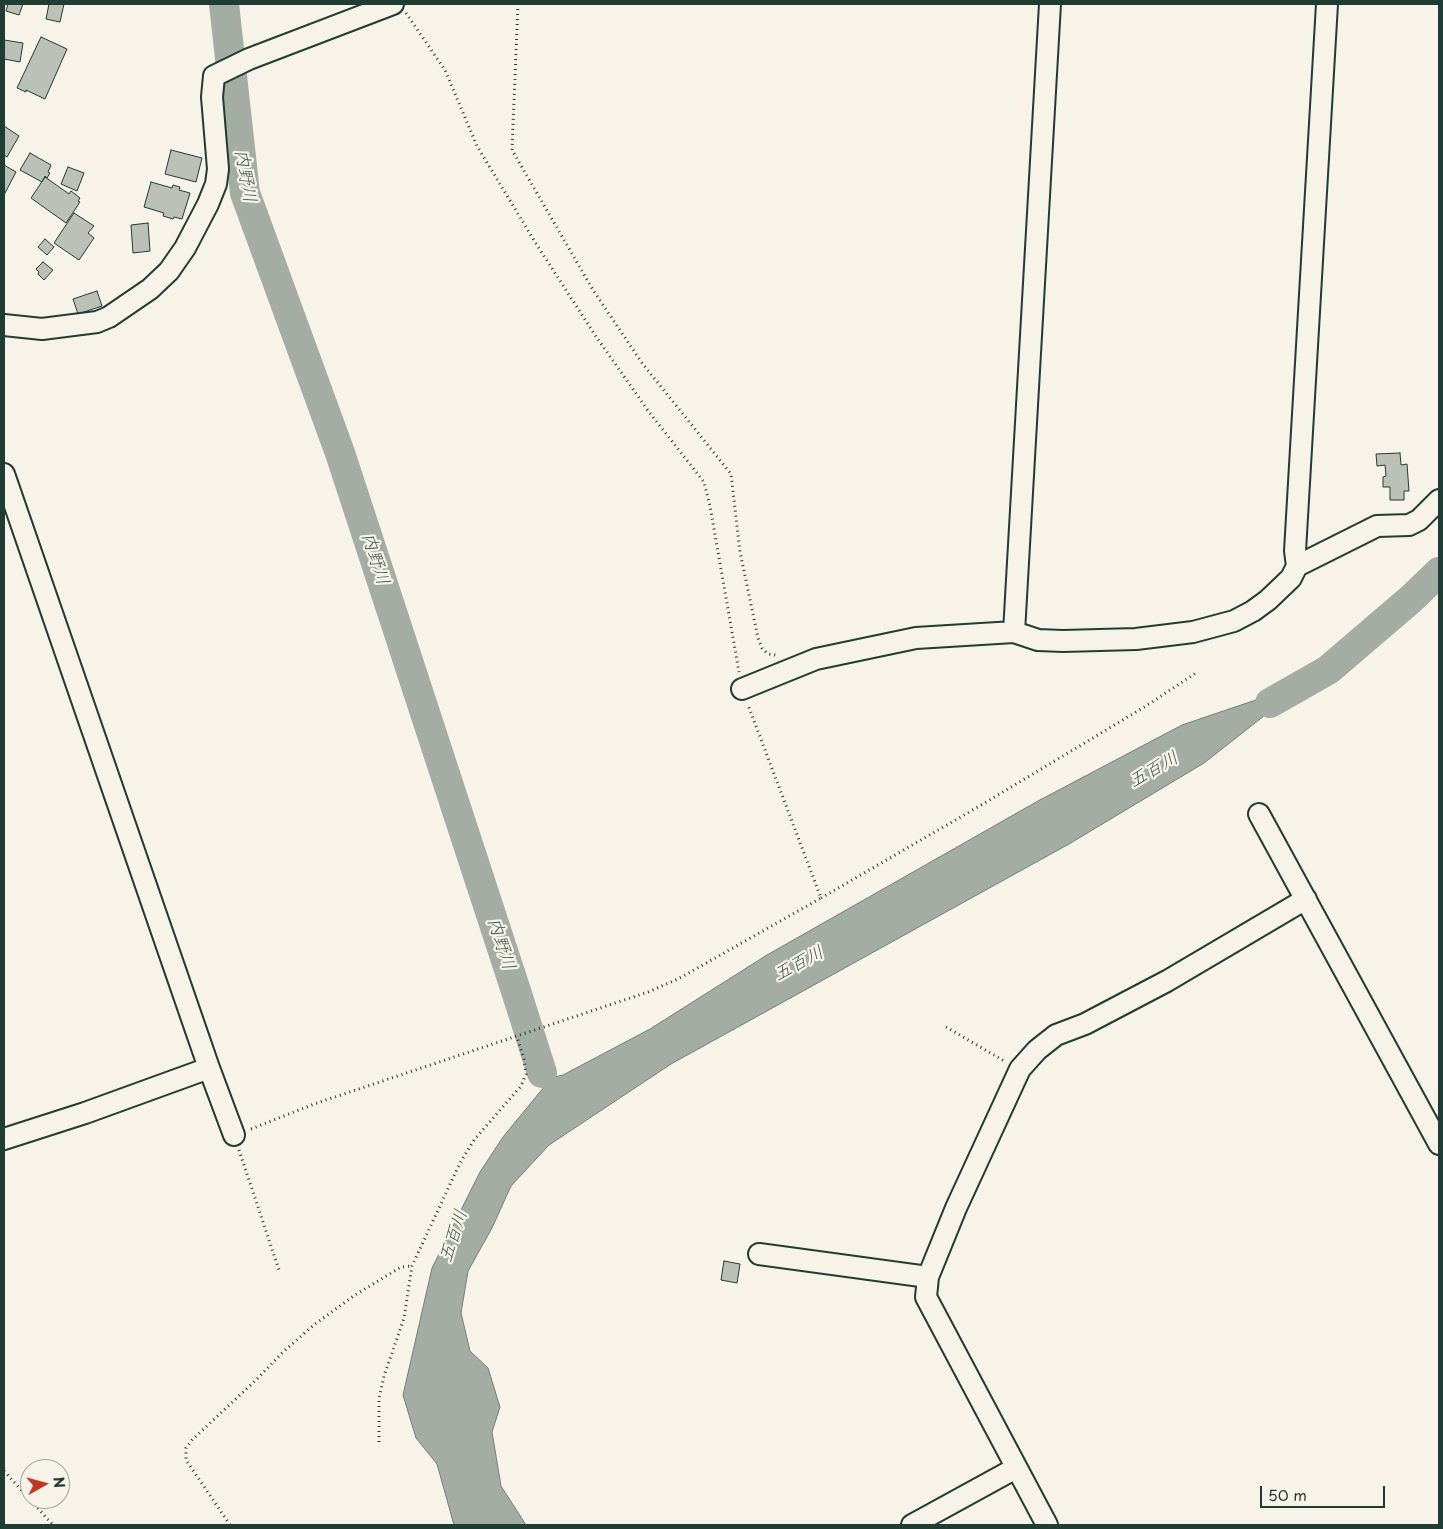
<!DOCTYPE html>
<meta charset="utf-8">
<style>
body{margin:0}
#map{position:relative;width:1443px;height:1529px;overflow:hidden;background:#f7f3e8;font-family:"Playpen Sans",sans-serif}
canvas{display:block}
.frame{position:absolute;inset:0;border:5px solid #1f3d34;pointer-events:none}
.north{position:absolute;left:20px;top:1459px;width:50px;height:50px;box-sizing:border-box;background:#f7f3e8;border:1px solid #a1aaa0;border-radius:50%;rotate:83deg;font-size:14px;font-weight:700;line-height:20px;text-align:center;color:#1f3d34}
.north::after{content:'';display:block;margin:auto;width:18px;height:22px;background:#c8321e;clip-path:polygon(50% 0,100% 100%,50% 72%,0 100%)}
.scale{position:absolute;left:1260px;top:1486px;width:125px;height:22px;box-sizing:border-box;border:2px solid #1f3d34;border-top:0;padding-left:6px;font-size:15px;line-height:18px;white-space:nowrap;color:#1f3d34;-webkit-text-stroke:4px #f7f3e8;paint-order:stroke}
</style>
<div id="map">
<canvas width="1443" height="1529"></canvas>
<div class="frame"></div>
<div class="north">N</div>
<div class="scale">50 m</div>
</div>
<script>
const context = document.querySelector('canvas').getContext('2d');
context.lineJoin = 'round';
function fill(path, color) { context.fillStyle = color; context.fill(path, 'evenodd'); }
const toPath = rows => new Path2D(rows.map(r => 'M' + r).join(''));
function strokePath(path, color, width, dash) { context.strokeStyle = color; context.lineWidth = width; context.lineCap = dash ? 'butt' : 'round'; context.setLineDash(dash || []); context.stroke(path); }
function label(font, color, halo, rows, align = 'center') {
  context.font = font + ' "Playpen Sans","Klee One",sans-serif'; context.lineWidth = 4.5; context.setLineDash([]); context.textBaseline = 'middle'; context.strokeStyle = halo; context.fillStyle = color; for (const [text, x, y, turn = 0] of rows) {
    context.save(); context.translate(x, y); context.rotate((+turn || 0) * Math.PI / 180); context.textAlign = isNaN(turn) ? turn : align; if (halo) context.strokeText(text, 0, 0); context.fillText(text, 0, 0); context.restore();
  }
}
const water = toPath([
 [1306,683,1204,763,1069,844,671,1064,549,1145,511,1186,492,1228,468,1271,461,1313,470,1351,488,1368,500,1407,492,1432,501,1486,526,1525,454,1525,437,1464,416,1438,403,1395,432,1268,480,1172,503,1137,544,1087,527,1035,532,1033,550,1078,563,1075,650,1029,767,955,1038,801,1182,725,1306,683]
]);
fill(water, '#a4ada3');
strokePath(water, '#6f8077', 1);
strokePath(toPath([
 [224,4,245,193,340,453,517,994,542,1073],
 [1270,703,1328,670,1411,599,1439,572]
]), '#a4ada3', 30);
const building = toPath([
 [8,4,23,4,19,15,6,11,8,4],
 [49,4,64,4,60,22,46,19,49,4],
 [41,37,67,49,45,99,26,90,26,92,17,88,41,37],
 [4,40,23,43,20,62,4,59,4,40],
 [4,126,19,136,7,157,4,155,4,126],
 [171,150,202,158,196,182,165,174,171,150],
 [30,153,51,165,48,172,50,173,47,178,45,176,42,182,20,170,30,153],
 [4,165,16,172,4,195,4,165],
 [68,167,84,173,77,191,61,184,68,167],
 [45,177,69,194,71,191,80,198,78,201,80,202,66,223,31,198,45,177],
 [151,182,172,188,173,185,180,187,179,190,190,193,182,219,174,217,173,219,163,216,164,213,144,207,151,182],
 [74,213,94,226,88,233,94,238,79,260,54,243,74,213],
 [148,223,150,251,133,253,131,225,148,223],
 [45,239,54,247,47,255,38,247,45,239],
 [43,262,53,270,44,280,38,274,39,272,36,269,43,262],
 [97,291,102,306,78,314,73,299,97,291],
 [1400,453,1401,465,1407,464,1409,491,1404,491,1404,500,1390,500,1390,487,1383,487,1383,477,1386,476,1385,465,1377,466,1376,454,1400,453],
 [724,1261,740,1264,737,1283,721,1280,724,1261]
]);
fill(building, '#bbc1b6');
strokePath(building, '#1f3d34', 1);
const minor = toPath([
 [4,325,42,329,97,322,109,317,150,289,169,271,185,248,208,204,216,184,218,169,212,97,214,76,249,59,393,4],
 [4,474,209,1068,234,1135],
 [1297,566,1377,526,1409,525,1419,520,1439,500],
 [1014,632,1050,4],
 [742,689,816,659,916,638,1014,632,1038,640,1063,641,1136,639,1193,632,1234,621,1253,611,1268,600,1291,578,1297,566,1295,551,1327,4],
 [1259,814,1439,1144],
 [4,1139,85,1113,209,1068],
 [759,1254,928,1277],
 [912,1525,1016,1468],
 [1047,1525,926,1297,928,1277,956,1208,1020,1069,1037,1050,1056,1035,1085,1024,1167,981,1306,899]
]);
strokePath(minor, '#1f3d34', 24);
strokePath(toPath([
 [518,4,512,150,593,290,642,363,731,474,740,552,758,638,762,648,768,654,776,655],
 [406,13,445,70,477,146,535,242,595,335,649,412,704,482,710,506,739,672],
 [821,898,983,804,1146,706,1196,673],
 [946,1027,1006,1062],
 [251,1129,314,1104,648,992,678,979,821,898,748,705],
 [239,1150,280,1273],
 [379,1442,379,1399,384,1376,404,1318,412,1266,460,1163,474,1140,521,1086,526,1074,524,1059,517,1037],
 [4,1471,53,1525],
 [230,1525,186,1460,186,1448,192,1440,256,1380,283,1352,315,1324,355,1295,401,1267,412,1266]
]), '#1f3d34', 3, [1, 4]);
strokePath(minor, '#f7f3e8', 20);
label('italic 18px', '#405950', '#f7f3e8', [
 ["内野川",245,176,80],
 ["内野川",375,559,72],
 ["五百川",1154,770,-30],
 ["内野川",501,944,72],
 ["五百川",799,964,-28],
 ["五百川",454,1236,-72]
]);
</script>
